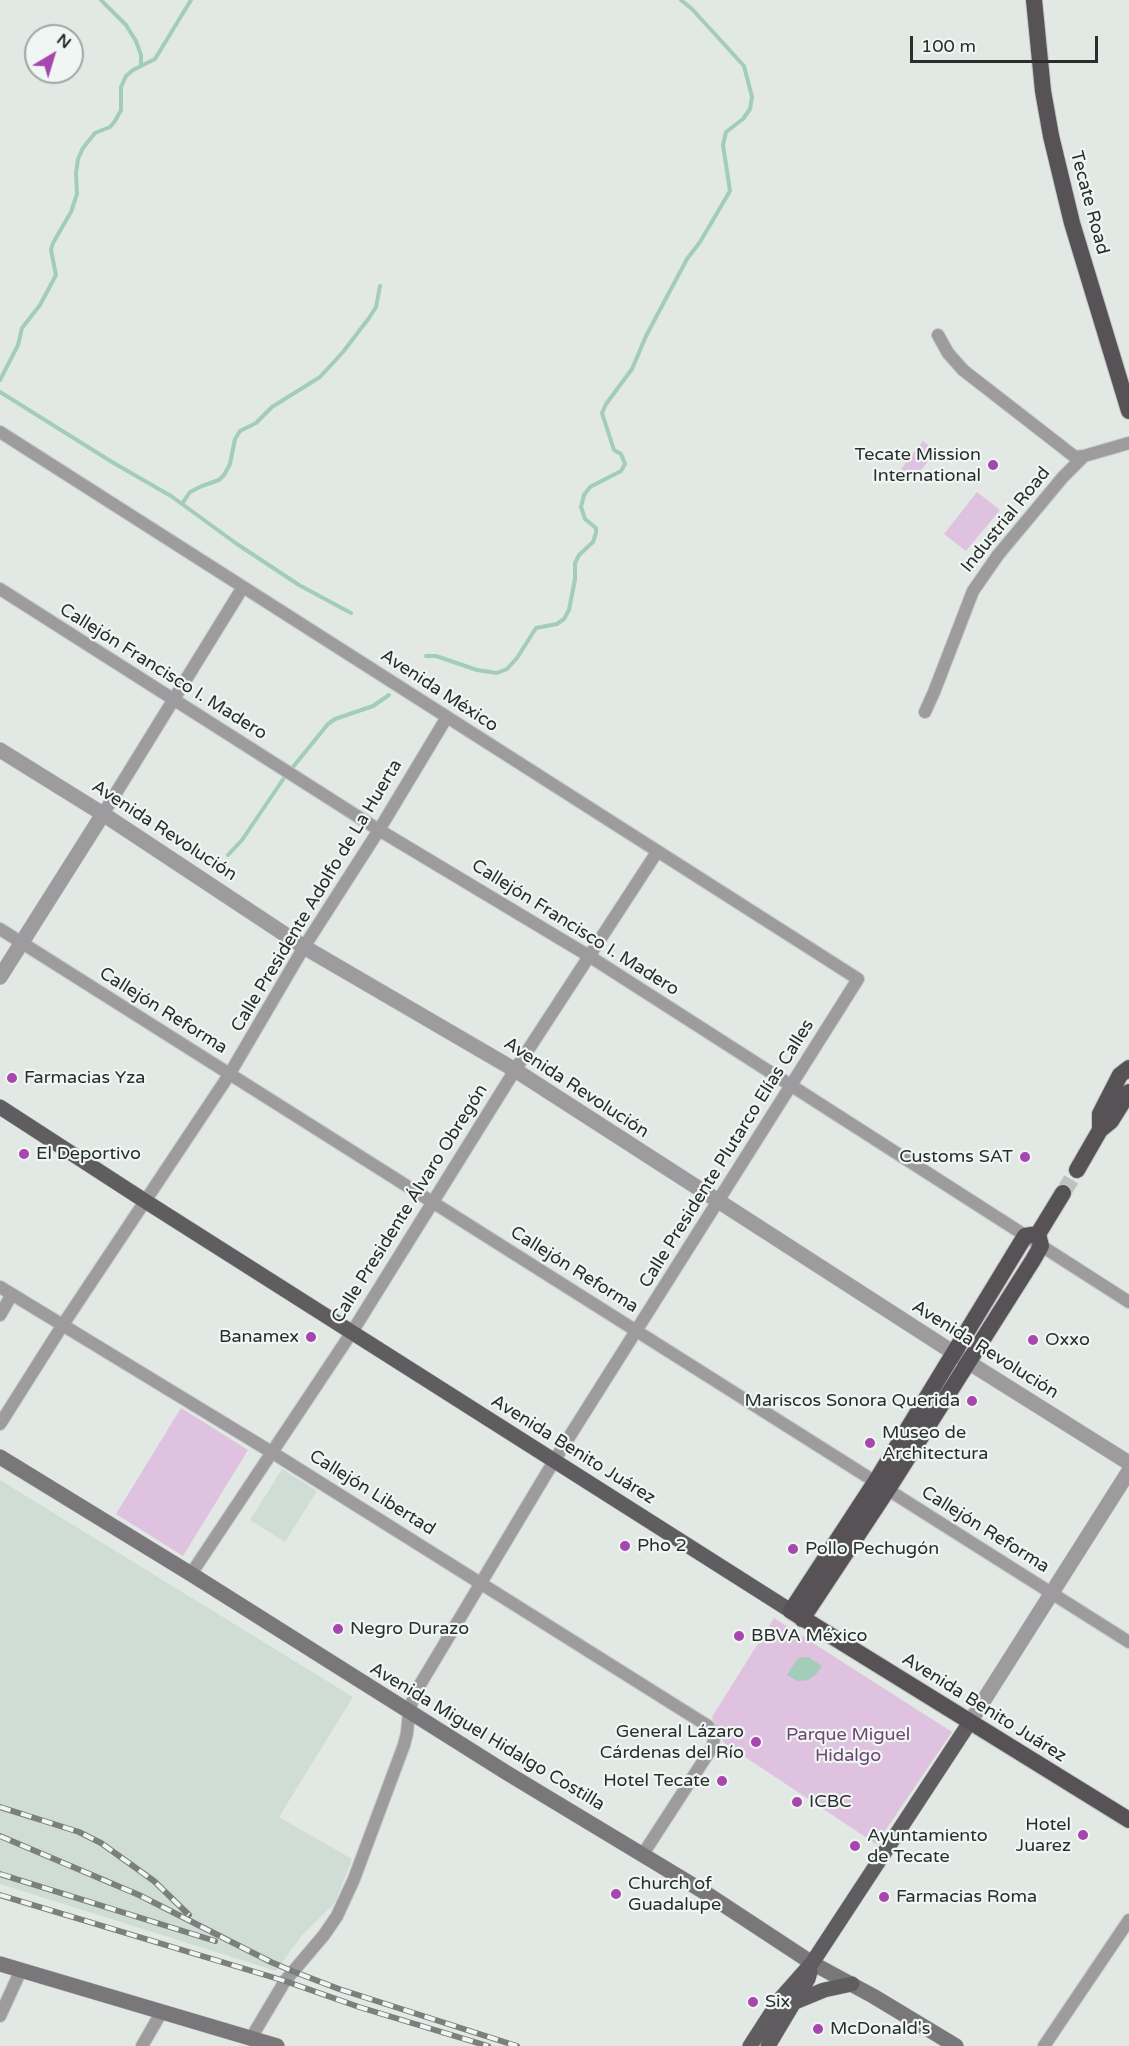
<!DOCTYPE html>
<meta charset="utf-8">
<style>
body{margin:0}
#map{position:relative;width:1129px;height:2046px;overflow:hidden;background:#e2e9e5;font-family:"Varela Round",sans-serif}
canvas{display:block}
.north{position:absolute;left:24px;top:24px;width:60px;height:60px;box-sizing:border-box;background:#eff6f3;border:2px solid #a0a6a3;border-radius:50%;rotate:38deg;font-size:16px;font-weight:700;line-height:24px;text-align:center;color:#2a2d2b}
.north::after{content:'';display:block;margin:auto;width:21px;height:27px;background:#a746ae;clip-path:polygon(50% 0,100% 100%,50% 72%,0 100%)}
.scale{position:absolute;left:910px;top:36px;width:188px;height:27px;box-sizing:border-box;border:3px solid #2a2d2b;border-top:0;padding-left:8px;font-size:18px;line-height:21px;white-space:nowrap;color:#2a2d2b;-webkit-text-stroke:4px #eff6f3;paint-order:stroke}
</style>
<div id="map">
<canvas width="1129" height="2046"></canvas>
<div class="north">N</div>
<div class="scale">100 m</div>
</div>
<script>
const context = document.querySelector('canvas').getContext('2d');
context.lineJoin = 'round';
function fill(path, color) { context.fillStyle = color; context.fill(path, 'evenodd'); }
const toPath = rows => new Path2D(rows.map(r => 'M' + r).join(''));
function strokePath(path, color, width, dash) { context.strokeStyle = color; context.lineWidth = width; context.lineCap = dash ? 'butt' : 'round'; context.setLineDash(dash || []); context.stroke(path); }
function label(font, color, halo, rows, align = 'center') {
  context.font = font + ' "Varela Round",sans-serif'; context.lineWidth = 4.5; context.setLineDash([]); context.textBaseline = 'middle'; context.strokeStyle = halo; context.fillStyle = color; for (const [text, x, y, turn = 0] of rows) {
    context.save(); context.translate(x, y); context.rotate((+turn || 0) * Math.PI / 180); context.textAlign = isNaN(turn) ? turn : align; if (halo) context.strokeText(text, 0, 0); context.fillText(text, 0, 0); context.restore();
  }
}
fill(toPath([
 [282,1469,317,1491,285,1542,250,1520],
 [0,1480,353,1697,279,1817,352,1859,335,1903,302,1935,276,1971,0,1884]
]), '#cfddd6');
fill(toPath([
 [923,441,936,451,914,479,901,469],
 [977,492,1000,510,966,551,944,534],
 [181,1408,248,1450,183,1556,116,1514],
 [774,1618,952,1732,876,1844,724,1743,718,1733,712,1717]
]), '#dfc1e0');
fill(toPath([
 [808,1657,822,1666,816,1674,808,1680,798,1681,787,1675,798,1658]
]), '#a1cdb9');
strokePath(toPath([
 [101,0,126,25,136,41,141,55,141,66],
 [0,380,18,345,22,328,40,305,56,275,51,250,53,243,71,212,77,194,76,173,78,159,83,148,95,133,110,127,115,121,121,110,121,87,126,76,133,70,155,59,191,0],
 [0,392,112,462,171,496,237,544,299,585,351,613],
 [182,504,190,492,202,486,219,480,224,475,230,464,235,439,240,431,256,423,272,407,320,377,343,352,369,318,376,307,380,286],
 [426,656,436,656,477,670,497,673,507,669,517,658,536,628,557,624,564,619,569,610,575,579,575,563,579,555,593,542,596,533,596,528,585,519,581,507,584,495,590,487,621,471,625,464,621,454,614,450,602,413,606,404,632,369,646,336,687,259,700,242,730,191,723,145,726,132,743,119,750,109,752,97,744,66,692,9,681,0],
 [293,767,328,724,335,719,373,706,389,695],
 [228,855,242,840,284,778]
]), '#a1cdb9', 4);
strokePath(toPath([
 [1063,1193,1077,1170]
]), '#bdc3c0', 16, [16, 8]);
const minor = toPath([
 [938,335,948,353,963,370,1075,457,1084,456,1129,443],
 [0,432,858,979,554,1461,415,1693,409,1712,407,1733,404,1745,354,1879,337,1916,324,1935,285,1981,251,2038],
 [0,589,379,830,589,956,1129,1302],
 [925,712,934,692,973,591,998,555,1063,477,1084,456],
 [103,814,243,587],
 [0,929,1129,1642],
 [0,1287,273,1453,708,1726,714,1736,713,1746,643,1854],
 [0,1315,12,1294],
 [0,1424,62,1326,229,1075,304,947,379,830,447,717],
 [191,1574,352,1332,515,1070,657,852],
 [0,2016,21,1970],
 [142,2046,161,2013],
 [1044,2046,1129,1920]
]);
const tertiary = toPath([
 [0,750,103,814,304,947,515,1070,968,1362,1129,1463],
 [0,977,103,814],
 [970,1722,1129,1471]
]);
const secondary = toPath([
 [0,1457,191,1574,507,1773,701,1890,812,1963,873,1996,956,2046],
 [0,1964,277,2046]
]);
const primary = toPath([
 [0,1107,145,1201,791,1611],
 [795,2002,824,1990,852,1984],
 [750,2046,781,1998,812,1963,970,1722],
 [768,2046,808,1979,810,1972]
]);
const trunk = toPath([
 [1034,0,1043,91,1051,136,1072,223,1129,411],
 [1100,1130,1100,1114,1120,1075,1129,1068],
 [1077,1170,1100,1130,1111,1121,1129,1092],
 [1063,1193,1038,1234,1025,1236,876,1481,791,1611,1129,1820],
 [802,1619,888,1489,1033,1260,1041,1246,1038,1234]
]);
strokePath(minor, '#c1c7c4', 14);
strokePath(tertiary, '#c1c7c4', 16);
strokePath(secondary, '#c1c7c4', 16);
strokePath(primary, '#c1c7c4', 16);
strokePath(trunk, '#c1c7c4', 18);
strokePath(minor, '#9d9b9d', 12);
strokePath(tertiary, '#9d9b9d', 15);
strokePath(secondary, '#7a777a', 15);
strokePath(primary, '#605d61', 15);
strokePath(trunk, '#565256', 16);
const rail = toPath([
 [0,1807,79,1832,101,1843,154,1881,189,1915],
 [0,1836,139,1895,271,1962,292,1971,339,1989,517,2046],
 [0,1874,215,1941],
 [0,1895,285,1981,359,2007,488,2046]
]);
strokePath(rail, '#7c807d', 6);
strokePath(rail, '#eff6f3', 4, [11]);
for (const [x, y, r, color] of [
 [993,465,6,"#a746ae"],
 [12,1078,6,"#a746ae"],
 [24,1154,6,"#a746ae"],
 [1025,1157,6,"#a746ae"],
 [311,1337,6,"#a746ae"],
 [1033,1340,6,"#a746ae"],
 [972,1401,6,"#a746ae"],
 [870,1443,6,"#a746ae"],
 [625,1546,6,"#a746ae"],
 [793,1549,6,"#a746ae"],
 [338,1629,6,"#a746ae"],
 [739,1636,6,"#a746ae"],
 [756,1742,6,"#a746ae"],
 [722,1781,6,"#a746ae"],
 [797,1802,6,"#a746ae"],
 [1083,1835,6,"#a746ae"],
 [855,1846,6,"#a746ae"],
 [616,1894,6,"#a746ae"],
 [884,1897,6,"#a746ae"],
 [753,2002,6,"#a746ae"],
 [818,2029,6,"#a746ae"]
]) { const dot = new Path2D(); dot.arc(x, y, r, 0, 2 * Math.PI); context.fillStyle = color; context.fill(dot); strokePath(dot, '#eff6f3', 2); }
label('18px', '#2a2d2b', '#eff6f3', [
 ["Tecate Road",1089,203,75],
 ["Industrial Road",1006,520,-51],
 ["Callejón Francisco I. Madero",163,672,32],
 ["Avenida México",439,691,33],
 ["Avenida Revolución",164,831,33],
 ["Calle Presidente Adolfo de La Huerta",317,896,-59],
 ["Callejón Francisco I. Madero",575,928,32],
 ["Callejón Reforma",163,1011,32],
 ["Avenida Revolución",576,1088,33],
 ["Calle Presidente Plutarco Elías Calles",727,1154,-58],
 ["Calle Presidente Álvaro Obregón",410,1204,-58],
 ["Callejón Reforma",574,1270,32],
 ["Avenida Revolución",985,1350,32],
 ["Avenida Benito Juárez",573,1450,32],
 ["Callejón Libertad",372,1493,32],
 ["Callejón Reforma",985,1530,32],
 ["Avenida Benito Juárez",984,1708,32],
 ["Avenida Miguel Hidalgo Costilla",487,1737,31]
]);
label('18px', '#2a2d2b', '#eff6f3', [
 ["Tecate Mission",981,455,"right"],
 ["International",981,476,"right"],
 ["Farmacias Yza",24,1078],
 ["El Deportivo",36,1154],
 ["Customs SAT",1013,1157,"right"],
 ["Banamex",299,1337,"right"],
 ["Oxxo",1045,1340],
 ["Mariscos Sonora Querida",960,1401,"right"],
 ["Museo de",882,1433],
 ["Architectura",882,1454],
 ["Pho 2",637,1546],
 ["Pollo Pechugón",805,1549],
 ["Negro Durazo",350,1629],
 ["BBVA México",751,1636],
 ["General Lázaro",744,1732,"right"],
 ["Cárdenas del Río",744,1753,"right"],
 ["Hotel Tecate",710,1781,"right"],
 ["ICBC",809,1802],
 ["Hotel",1071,1825,"right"],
 ["Juarez",1071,1846,"right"],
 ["Ayuntamiento",867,1836],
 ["de Tecate",867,1857],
 ["Church of",628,1884],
 ["Guadalupe",628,1905],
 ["Farmacias Roma",896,1897],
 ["Six",765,2002],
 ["McDonald's",830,2029]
], 'left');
label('18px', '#6e4570', '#eff6f3', [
 ["Parque Miguel",848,1735],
 ["Hidalgo",848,1756]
]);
</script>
